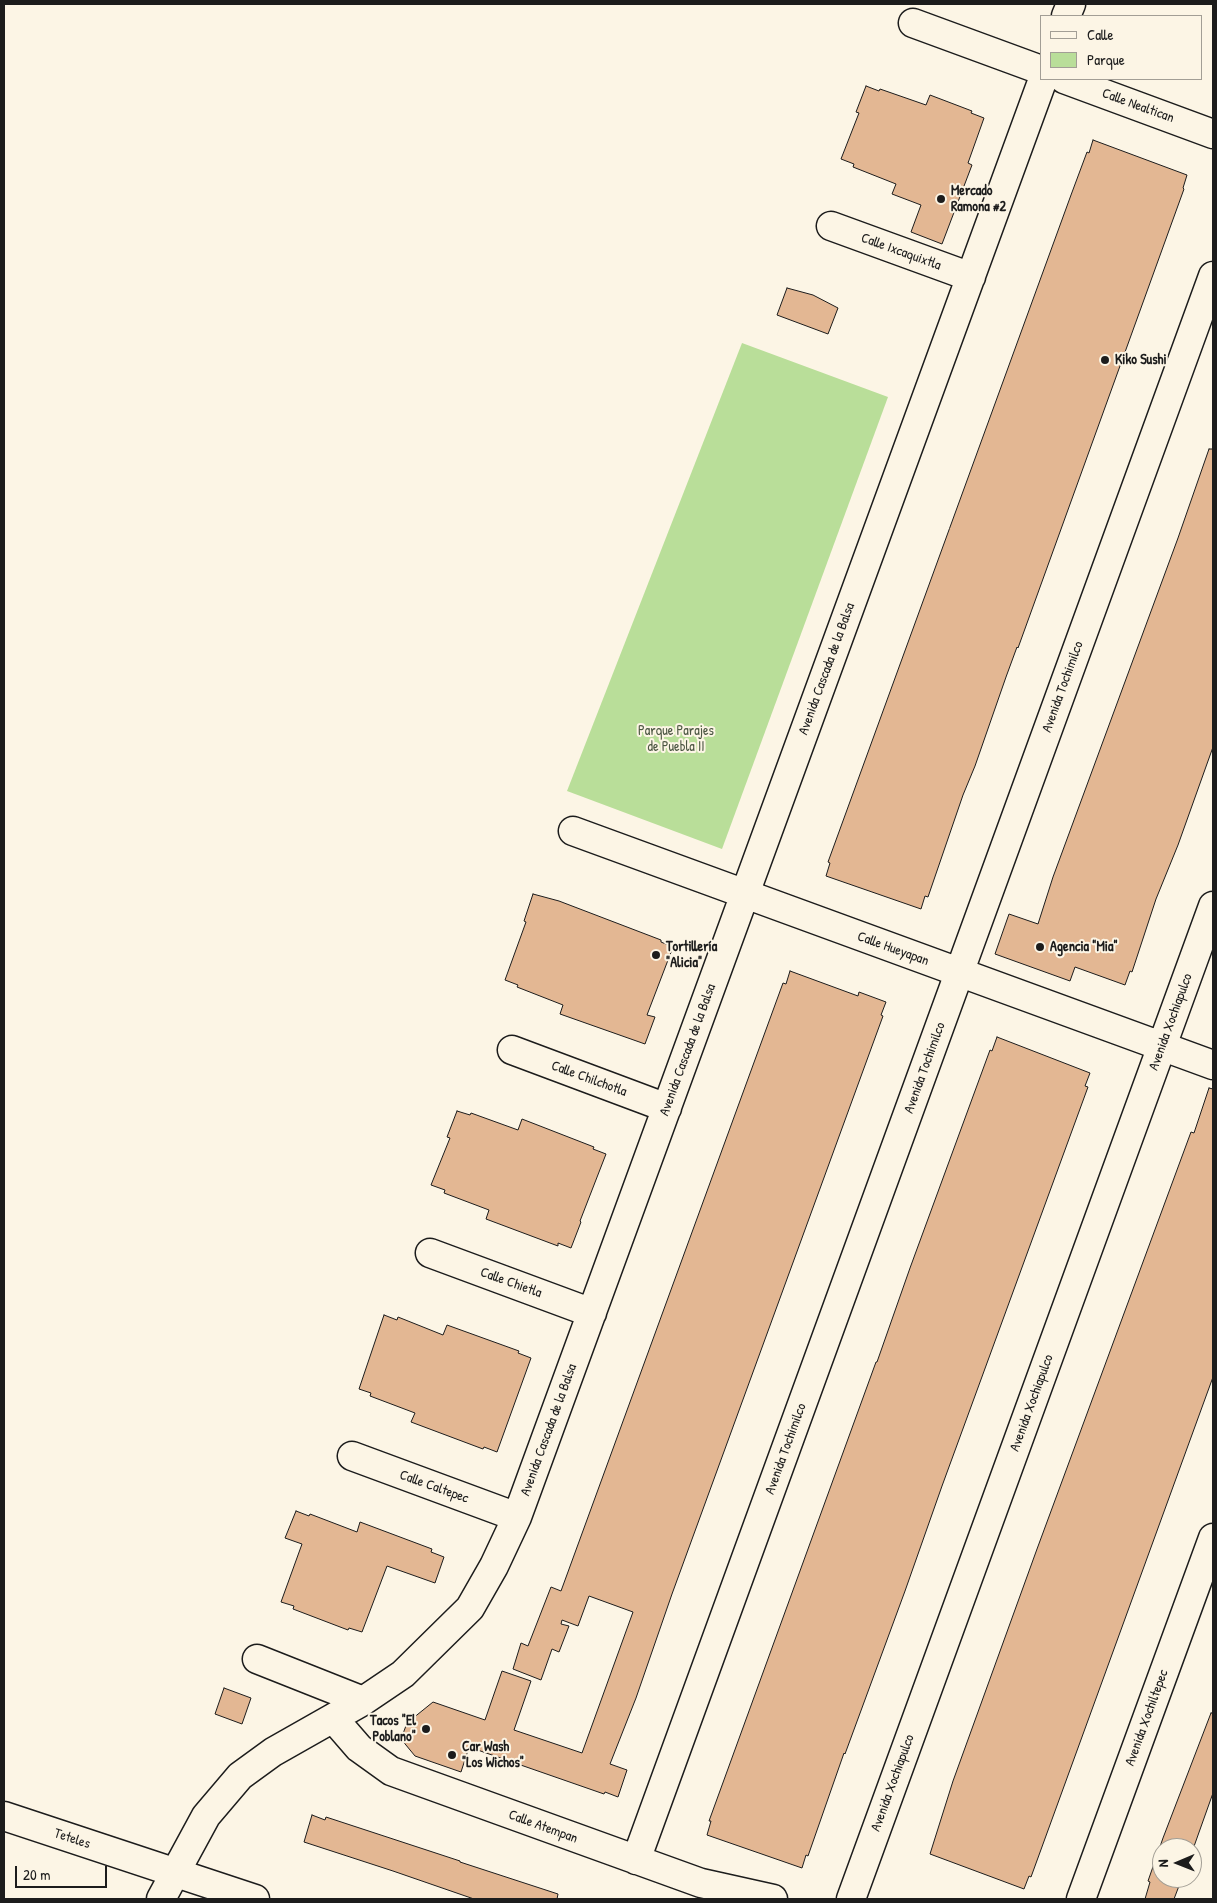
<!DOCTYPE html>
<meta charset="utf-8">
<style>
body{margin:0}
#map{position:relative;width:1217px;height:1903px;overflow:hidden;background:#fcf5e5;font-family:"Patrick Hand",sans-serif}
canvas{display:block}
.frame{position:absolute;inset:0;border:5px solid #1c1c1c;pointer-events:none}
.legend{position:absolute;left:1040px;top:15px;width:162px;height:65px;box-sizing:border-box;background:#fcf5e5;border:1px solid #a29e95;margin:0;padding:6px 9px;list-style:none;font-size:15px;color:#1c1c1c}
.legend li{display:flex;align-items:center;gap:10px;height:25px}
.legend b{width:25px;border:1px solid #a29e95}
.north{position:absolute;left:1152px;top:1838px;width:50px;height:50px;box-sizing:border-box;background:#fcf5e5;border:1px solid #a29e95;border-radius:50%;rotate:269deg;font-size:14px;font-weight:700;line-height:20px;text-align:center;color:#1c1c1c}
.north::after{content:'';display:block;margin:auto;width:18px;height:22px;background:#1c1c1c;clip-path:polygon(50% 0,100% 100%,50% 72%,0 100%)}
.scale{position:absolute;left:15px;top:1866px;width:92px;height:22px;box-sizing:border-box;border:2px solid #1c1c1c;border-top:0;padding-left:6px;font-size:15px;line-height:18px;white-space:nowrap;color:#1c1c1c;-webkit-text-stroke:4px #fcf5e5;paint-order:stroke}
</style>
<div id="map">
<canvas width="1217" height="1903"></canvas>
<div class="frame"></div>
<ul class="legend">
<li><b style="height:6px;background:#fcf5e5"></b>Calle</li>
<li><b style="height:14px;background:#b9de99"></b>Parque</li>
</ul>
<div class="north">N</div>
<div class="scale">20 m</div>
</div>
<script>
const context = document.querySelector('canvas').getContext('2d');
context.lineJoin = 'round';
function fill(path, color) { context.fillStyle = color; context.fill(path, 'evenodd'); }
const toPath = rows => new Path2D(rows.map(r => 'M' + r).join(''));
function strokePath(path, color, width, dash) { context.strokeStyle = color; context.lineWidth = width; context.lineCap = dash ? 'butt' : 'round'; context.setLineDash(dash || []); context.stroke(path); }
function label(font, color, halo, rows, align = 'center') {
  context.font = font + ' "Patrick Hand",sans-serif'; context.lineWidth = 4; context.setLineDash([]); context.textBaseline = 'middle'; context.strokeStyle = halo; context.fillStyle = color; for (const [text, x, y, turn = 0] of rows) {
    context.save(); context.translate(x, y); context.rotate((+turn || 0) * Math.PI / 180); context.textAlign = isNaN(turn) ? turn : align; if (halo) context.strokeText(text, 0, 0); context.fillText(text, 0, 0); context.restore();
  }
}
fill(toPath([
 [742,343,888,397,722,849,567,791]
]), '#b9de99');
const building = toPath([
 [866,86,879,91,880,89,926,105,930,95,972,111,971,113,984,118,968,163,972,165,942,244,911,232,921,205,892,194,896,184,853,167,854,164,841,159,859,113,856,112,866,86],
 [1093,140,1187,175,1183,188,1184,189,1018,648,1017,647,1006,677,975,766,963,795,928,897,925,896,921,909,826,876,830,863,828,862,1071,195,1087,152,1089,153,1093,140],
 [787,288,813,295,838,308,828,334,777,315,787,288],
 [1209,449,1213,449,1213,747,1178,845,1156,899,1132,972,1130,971,1125,985,1075,967,1070,981,995,954,1009,914,1038,924,1053,877,1178,538,1209,449],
 [533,894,559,901,661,940,661,942,673,947,647,1015,655,1017,645,1044,560,1014,563,1005,517,987,518,985,505,980,526,922,524,921,533,894],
 [790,971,858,996,859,992,886,1002,881,1015,883,1016,672,1594,636,1698,610,1764,627,1770,618,1797,605,1792,604,1794,469,1747,461,1772,415,1756,401,1739,407,1723,433,1702,485,1720,502,1671,531,1681,514,1730,582,1753,633,1612,589,1596,578,1626,562,1620,561,1624,569,1626,559,1652,552,1649,541,1680,513,1669,521,1643,528,1646,551,1587,561,1591,783,983,786,984,790,971],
 [997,1037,1090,1073,1085,1086,1088,1087,942,1486,905,1591,845,1754,844,1753,808,1856,806,1855,802,1868,707,1835,711,1821,709,1821,876,1362,877,1362,910,1268,990,1050,992,1051,997,1037],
 [1209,1088,1213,1089,1213,1377,1031,1877,1029,1876,1024,1889,930,1854,953,1781,1037,1549,1191,1132,1194,1133,1209,1088],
 [457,1111,470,1115,471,1113,518,1130,522,1119,594,1147,593,1149,606,1154,580,1221,581,1222,571,1248,558,1243,558,1246,486,1219,489,1210,444,1193,445,1190,431,1185,450,1138,447,1137,457,1111],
 [384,1315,397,1320,398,1317,443,1335,447,1325,519,1351,518,1353,531,1358,497,1452,484,1447,483,1449,411,1422,415,1413,370,1396,371,1393,359,1389,384,1315],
 [296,1511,309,1516,310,1514,357,1532,360,1522,432,1549,431,1552,444,1557,435,1583,387,1566,362,1632,349,1628,348,1630,293,1609,294,1606,281,1602,302,1544,285,1538,296,1511],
 [224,1688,251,1698,242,1724,215,1714,224,1688],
 [1211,1713,1213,1713,1213,1793,1192,1852,1192,1848,1162,1848,1162,1878,1182,1878,1174,1899,1145,1899,1150,1882,1148,1881,1163,1838,1211,1713],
 [312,1815,325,1820,326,1817,460,1861,460,1862,558,1894,557,1899,474,1899,393,1871,304,1842,312,1815]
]);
fill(building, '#e3b793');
strokePath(building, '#1c1c1c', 1);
const minor = toPath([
 [1066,16,1071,4],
 [913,23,1041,70],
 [1064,79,1213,134],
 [831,226,971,277],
 [573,831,1213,1065],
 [512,1050,667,1108],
 [430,1253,592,1313],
 [352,1456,517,1517],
 [257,1659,363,1701],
 [333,1718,359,1748,391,1771,701,1883,773,1899],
 [4,1816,255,1899],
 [636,1860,1213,276],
 [161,1899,206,1816,240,1776,273,1752,363,1701,403,1674,470,1608,494,1566,517,1517,1043,79],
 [851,1899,1213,906],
 [1081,1899,1213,1538]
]);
strokePath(minor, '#1c1c1c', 31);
strokePath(minor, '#fcf5e5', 28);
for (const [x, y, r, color] of [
 [941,199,5,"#1c1c1c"],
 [1105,360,5,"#1c1c1c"],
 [1040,947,5,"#1c1c1c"],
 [656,955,5,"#1c1c1c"],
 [426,1729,5,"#1c1c1c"],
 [452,1755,5,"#1c1c1c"]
]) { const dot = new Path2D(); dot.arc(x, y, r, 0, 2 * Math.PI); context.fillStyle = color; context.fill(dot); strokePath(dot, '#fcf5e5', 2); }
label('14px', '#1c1c1c', '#fcf5e5', [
 ["Calle Nealtican",1138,106,20],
 ["Calle Ixcaquixtla",901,252,20],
 ["Avenida Cascada de la Balsa",827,669,-70],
 ["Avenida Tochimilco",1063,687,-70],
 ["Calle Hueyapan",893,949,20],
 ["Avenida Xochiapulco",1171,1022,-70],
 ["Avenida Cascada de la Balsa",688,1050,-70],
 ["Avenida Tochimilco",925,1068,-70],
 ["Calle Chilchotla",589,1079,20],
 ["Calle Chietla",511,1283,20],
 ["Avenida Xochiapulco",1032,1403,-70],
 ["Avenida Cascada de la Balsa",549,1430,-70],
 ["Avenida Tochimilco",786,1449,-70],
 ["Calle Caltepec",434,1487,20],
 ["Avenida Xochiltepec",1147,1718,-70],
 ["Avenida Xochiapulco",893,1783,-70],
 ["Calle Atempan",543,1827,20],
 ["Teteles",72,1839,18]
]);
label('bold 14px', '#1c1c1c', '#fcf5e5', [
 ["Mercado",951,191],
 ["Ramona #2",951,207],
 ["Kiko Sushi",1115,360],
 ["Tortillería",666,947],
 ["\"Alicia\"",666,963],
 ["Agencia \"Mia\"",1050,947],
 ["Tacos \"El",416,1721,"right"],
 ["Poblano\"",416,1737,"right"],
 ["Car Wash",462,1747],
 ["\"Los Wichos\"",462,1763]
], 'left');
label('14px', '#4b5642', '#fcf5e5', [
 ["Parque Parajes",676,731],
 ["de Puebla II",676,747]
]);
</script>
